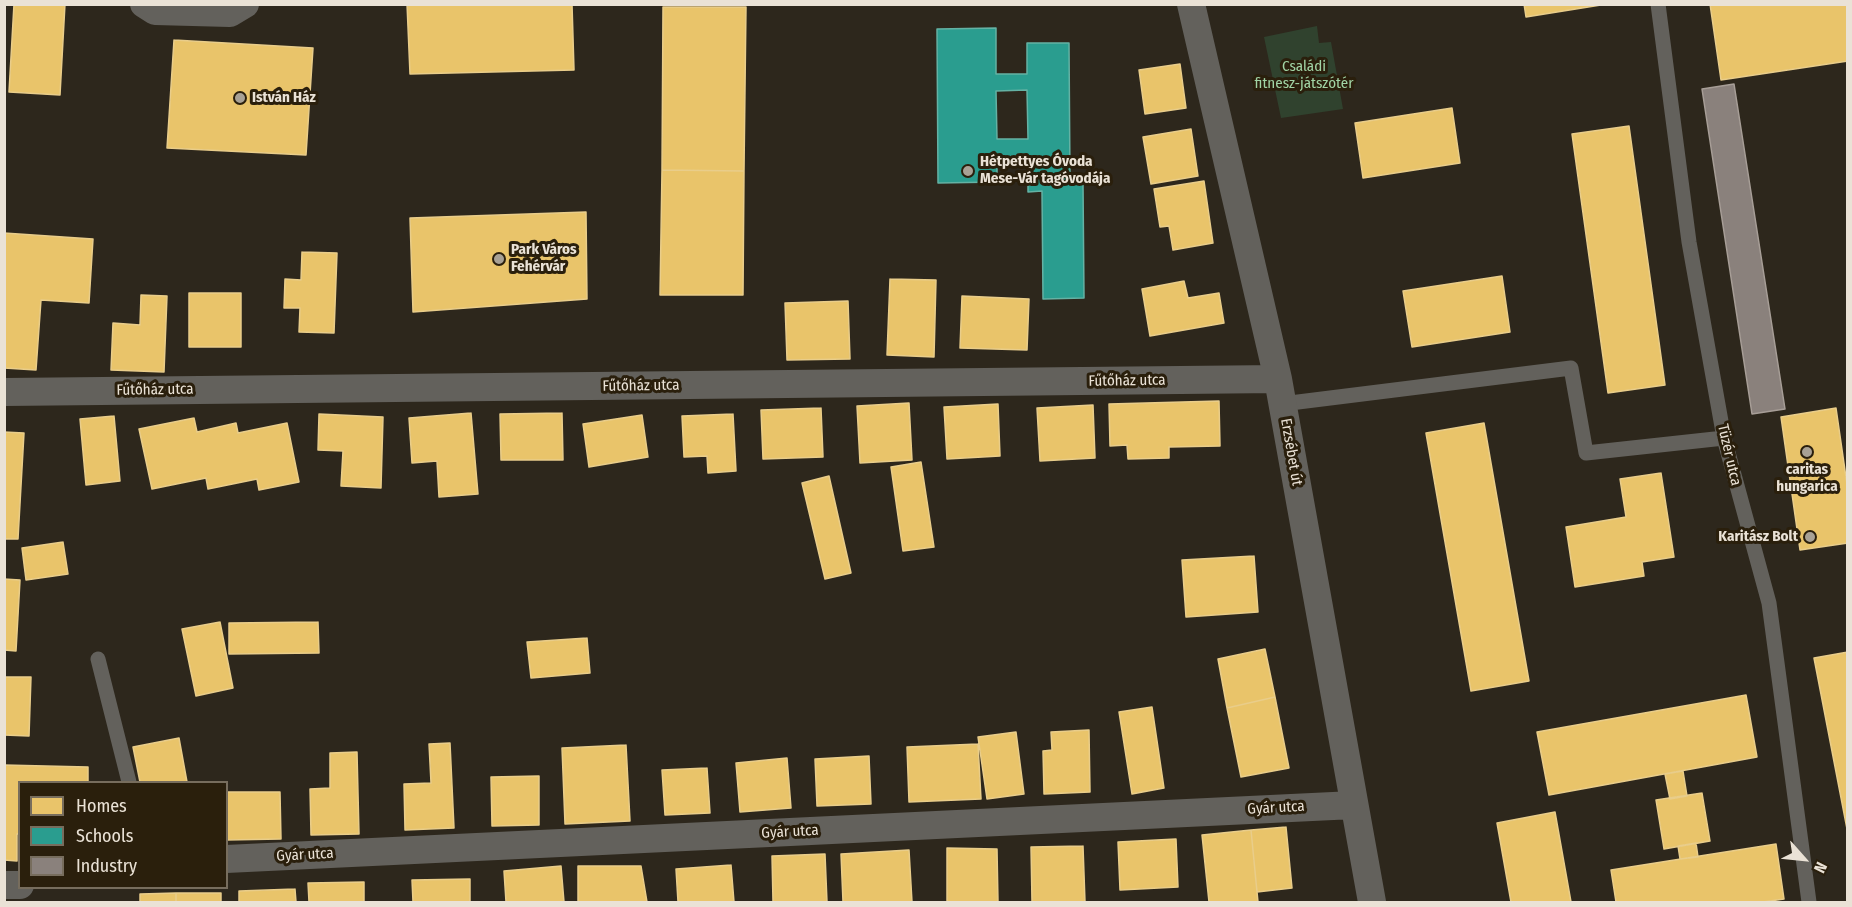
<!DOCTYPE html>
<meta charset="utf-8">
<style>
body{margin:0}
#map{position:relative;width:1852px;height:907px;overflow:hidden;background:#2d271c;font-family:"Fira Sans Condensed",sans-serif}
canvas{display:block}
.frame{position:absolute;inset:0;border:6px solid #eae2d6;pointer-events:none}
.legend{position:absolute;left:18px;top:781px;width:210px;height:108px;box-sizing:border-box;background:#2a1f0c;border:2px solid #776d5d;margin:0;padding:8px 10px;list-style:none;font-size:18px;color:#eae2d6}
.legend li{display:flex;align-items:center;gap:12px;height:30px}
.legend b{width:30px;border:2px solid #776d5d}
.north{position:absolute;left:1774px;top:829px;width:60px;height:60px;-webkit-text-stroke:4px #2a1f0c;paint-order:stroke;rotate:117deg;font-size:16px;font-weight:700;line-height:24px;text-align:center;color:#eae2d6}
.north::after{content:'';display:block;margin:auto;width:21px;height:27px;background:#eae2d6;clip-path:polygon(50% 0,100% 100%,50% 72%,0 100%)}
</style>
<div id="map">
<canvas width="1852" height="907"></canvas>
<div class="frame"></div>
<ul class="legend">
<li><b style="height:16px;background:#e9c46a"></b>Homes</li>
<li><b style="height:16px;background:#2a9d8f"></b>Schools</li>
<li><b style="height:16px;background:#8a817c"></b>Industry</li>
</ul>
<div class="north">N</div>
</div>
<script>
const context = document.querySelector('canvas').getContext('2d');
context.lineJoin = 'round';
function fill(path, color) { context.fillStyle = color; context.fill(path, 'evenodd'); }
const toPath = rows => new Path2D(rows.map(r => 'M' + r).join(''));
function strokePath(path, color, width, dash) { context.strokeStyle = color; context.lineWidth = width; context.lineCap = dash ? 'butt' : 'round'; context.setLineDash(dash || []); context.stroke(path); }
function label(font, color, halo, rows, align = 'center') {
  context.font = font + ' "Fira Sans Condensed",sans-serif'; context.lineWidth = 6; context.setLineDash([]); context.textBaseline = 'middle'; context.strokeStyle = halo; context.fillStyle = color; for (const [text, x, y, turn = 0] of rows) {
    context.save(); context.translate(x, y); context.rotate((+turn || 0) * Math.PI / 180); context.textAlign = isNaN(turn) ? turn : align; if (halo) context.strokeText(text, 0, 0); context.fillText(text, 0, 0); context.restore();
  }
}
fill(toPath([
 [1317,26,1319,43,1331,42,1343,109,1281,118,1264,37]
]), '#30422e');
const homes = toPath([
 [14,4,65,4,60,95,9,92,14,4],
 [407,4,572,4,574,70,410,74,407,4],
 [1524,4,1607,4,1526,17,1524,4],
 [1710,4,1848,4,1848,61,1721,80,1710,4],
 [663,7,746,7,744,171,662,170,663,7],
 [174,40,313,48,306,155,167,148,174,40],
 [1180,64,1186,108,1145,114,1139,70,1180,64],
 [1452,108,1460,163,1363,178,1355,123,1452,108],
 [1629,126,1665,385,1608,393,1572,134,1629,126],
 [1191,129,1198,176,1151,184,1143,137,1191,129],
 [662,170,744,171,743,295,660,295,662,170],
 [1204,181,1213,243,1173,250,1169,226,1160,227,1154,189,1204,181],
 [586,212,587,299,413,312,410,218,586,212],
 [4,233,93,239,89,303,41,300,36,370,4,368,4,233],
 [302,252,337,253,334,333,299,332,300,308,284,308,285,279,301,280,302,252],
 [1502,276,1510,332,1412,347,1403,291,1502,276],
 [890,279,936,280,934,357,887,355,890,279],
 [1184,281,1188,298,1219,293,1224,323,1150,336,1142,289,1184,281],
 [189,293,241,293,241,347,189,347,189,293],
 [141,295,167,296,164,372,111,370,113,323,140,325,141,295],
 [962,296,1029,299,1027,350,960,348,962,296],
 [848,301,850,359,787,360,785,303,848,301],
 [1219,401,1220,446,1169,447,1169,458,1128,459,1127,445,1110,446,1109,404,1219,401],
 [909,403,912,460,860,463,857,406,909,403],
 [998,404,1000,456,947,459,944,407,998,404],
 [1093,405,1095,458,1040,461,1037,408,1093,405],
 [821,408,823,457,763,459,761,410,821,408],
 [1836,408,1848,491,1848,543,1800,550,1781,417,1836,408],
 [471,413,478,494,439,497,437,461,412,463,409,418,471,413],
 [562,413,563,460,501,460,500,414,562,413],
 [319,414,383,417,381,488,341,486,343,451,318,450,319,414],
 [733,414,736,471,708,473,707,456,684,457,682,416,733,414],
 [642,415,648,457,589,467,583,424,642,415],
 [114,416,120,481,86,485,80,419,114,416],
 [194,418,197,432,236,423,238,433,287,423,299,482,259,490,257,479,208,489,206,478,152,489,139,429,194,418],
 [1484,423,1529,681,1471,691,1426,433,1484,423],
 [4,432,24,433,18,539,4,539,4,432],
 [921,462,934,547,903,551,891,467,921,462],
 [1661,473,1674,557,1642,562,1644,576,1575,587,1566,527,1626,517,1620,479,1661,473],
 [829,476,851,573,825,579,802,483,829,476],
 [63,542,68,574,26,580,22,548,63,542],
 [1254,556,1258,612,1186,617,1182,560,1254,556],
 [4,579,20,580,16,651,4,650,4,579],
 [220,622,233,688,196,696,182,629,220,622],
 [318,622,319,653,229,654,229,623,318,622],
 [587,638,590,673,531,678,527,642,587,638],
 [1265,649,1275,697,1227,708,1218,659,1265,649],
 [1848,652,1848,834,1814,658,1848,652],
 [4,677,31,677,29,736,4,735,4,677],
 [1746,695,1757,757,1549,795,1537,732,1746,695],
 [1275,697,1289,768,1241,777,1227,708,1275,697],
 [1152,707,1164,788,1132,794,1119,712,1152,707],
 [1089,730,1090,792,1044,794,1043,751,1052,750,1051,732,1089,730],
 [1016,732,1024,794,987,799,978,737,1016,732],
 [179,738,187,782,140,782,133,747,179,738],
 [450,743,454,828,405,830,404,784,431,783,429,744,450,743],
 [978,744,981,799,909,802,907,747,978,744],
 [626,745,630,821,565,824,562,748,626,745],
 [357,752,359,834,311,835,310,789,330,788,330,753,357,752],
 [869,756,871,804,817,806,815,759,869,756],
 [787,758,791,808,740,812,736,763,787,758],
 [4,765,88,767,88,782,20,782,20,834,17,834,17,861,4,860,4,765],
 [707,768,710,813,665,815,662,770,707,768],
 [1683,771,1687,796,1670,799,1665,774,1683,771],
 [539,776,539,825,492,826,491,777,539,776],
 [226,792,280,792,281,839,226,840,226,792],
 [1702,793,1710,841,1664,849,1656,800,1702,793],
 [1555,812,1571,902,1511,902,1497,823,1555,812],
 [1286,827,1292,888,1257,892,1251,830,1286,827],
 [1251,830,1258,902,1209,902,1202,835,1251,830],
 [1176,839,1178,887,1120,890,1118,842,1176,839],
 [1696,843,1698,857,1680,859,1678,846,1696,843],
 [1776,844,1784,899,1763,902,1616,902,1611,870,1776,844],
 [1083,846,1085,902,1032,902,1031,847,1083,846],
 [947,848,997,849,998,902,947,902,947,848],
 [909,850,912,902,843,902,841,854,909,850],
 [825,854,827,902,773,902,772,856,825,854],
 [731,865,734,902,678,902,676,869,731,865],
 [561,866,564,902,506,902,504,871,561,866],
 [578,866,641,866,647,902,578,902,578,866],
 [470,879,470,902,413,902,412,880,470,879],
 [364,882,364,902,309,902,308,883,364,882],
 [295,889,296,902,239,902,239,891,295,889],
 [176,893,176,902,140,902,140,894,176,893],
 [176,893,221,893,221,902,176,902,176,893]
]);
fill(homes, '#e9c46a');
strokePath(homes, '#e9cd8a', 1.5);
const schools = toPath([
 [996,28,996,74,1027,74,1027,43,1069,43,1070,182,1083,183,1084,298,1043,299,1042,191,1028,192,1028,158,997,159,997,182,938,183,937,29,996,28],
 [1027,90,1028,139,997,139,996,91,1027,90]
]);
fill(schools, '#2a9d8f');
strokePath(schools, '#64b2a4', 1.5);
const industry = toPath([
 [1734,84,1785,409,1752,414,1702,89,1734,84]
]);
fill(industry, '#8a817c');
strokePath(industry, '#a79e97', 1.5);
strokePath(toPath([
 [1658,4,1689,242,1724,438,1769,603,1809,902],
 [1282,404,1571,368,1586,453,1724,438],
 [98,659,129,782]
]), '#63615c', 15);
strokePath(toPath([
 [144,4,155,11,230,13,245,4],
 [1191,4,1278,379,1372,902],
 [4,392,1278,379],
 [226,859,1354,805],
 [4,885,20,885]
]), '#63615c', 28);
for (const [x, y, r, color] of [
 [240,98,6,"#a8a195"],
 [968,171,6,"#a8a195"],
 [499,259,6,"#a8a195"],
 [1807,452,6,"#a8a195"],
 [1810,537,6,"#a8a195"]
]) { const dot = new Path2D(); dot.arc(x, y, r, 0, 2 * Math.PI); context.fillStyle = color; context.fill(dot); strokePath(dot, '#2a1f0c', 2); }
label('15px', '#a1d4a5', '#2a1f0c', [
 ["Családi",1304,67],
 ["fitnesz-játszótér",1304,84]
]);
label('bold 15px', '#eae2d6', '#2a1f0c', [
 ["István Ház",252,98],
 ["Hétpettyes Óvoda",980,162],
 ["Mese-Vár tagóvodája",980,179],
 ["Park Város",511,250],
 ["Fehérvár",511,267],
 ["caritas",1807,470,"center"],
 ["hungarica",1807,487,"center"],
 ["Karitász Bolt",1798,537,"right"]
], 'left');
label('15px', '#eae2d6', '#2a1f0c', [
 ["Fűtőház utca",1127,381,-1],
 ["Fűtőház utca",641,386,-1],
 ["Fűtőház utca",155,390,-1],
 ["Erzsébet út",1291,452,80],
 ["Tüzér utca",1729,455,77],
 ["Gyár utca",1276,808,-3],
 ["Gyár utca",790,832,-3],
 ["Gyár utca",305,855,-3]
]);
</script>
